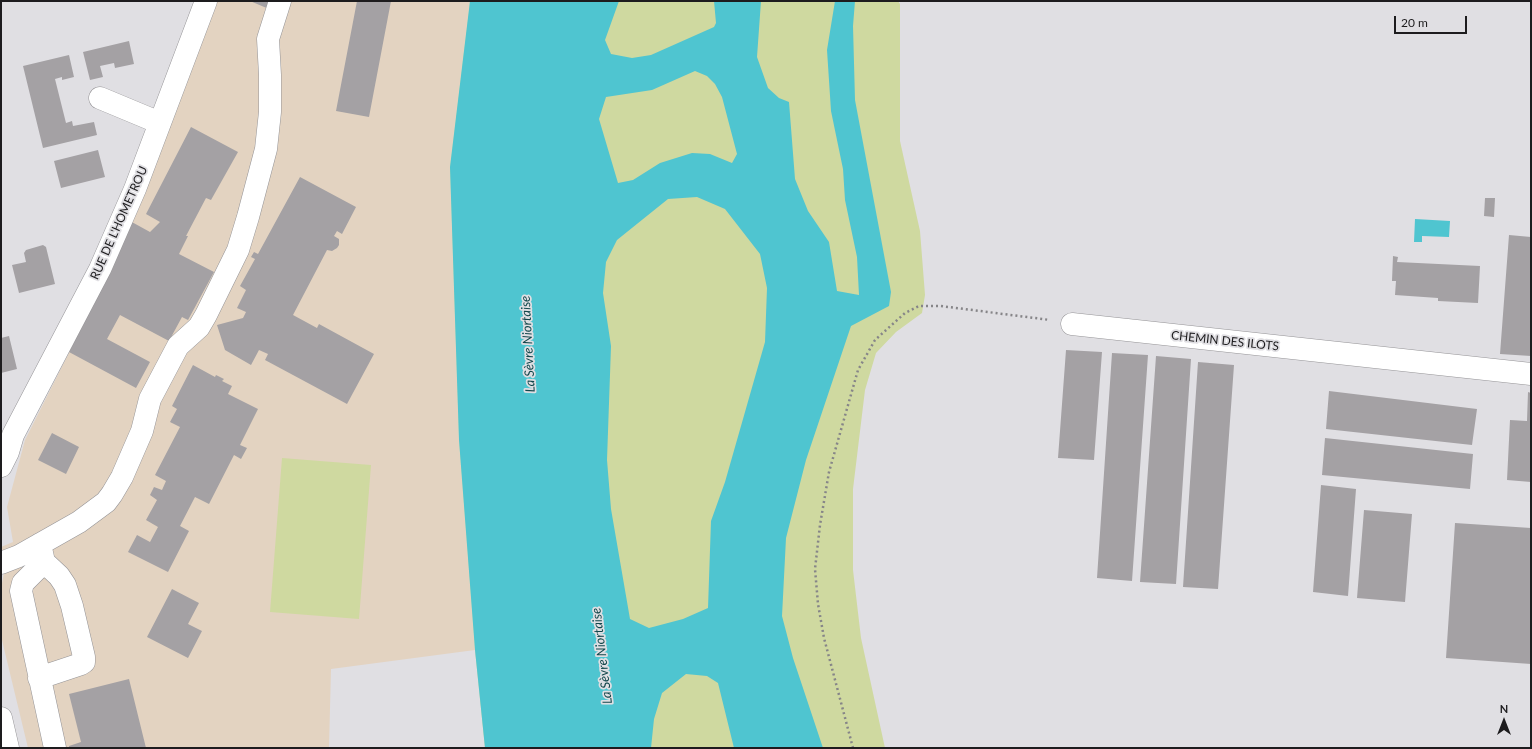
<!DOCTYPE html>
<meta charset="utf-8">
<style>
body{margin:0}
#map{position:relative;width:1532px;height:749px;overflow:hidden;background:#e0dfe3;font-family:Lato,sans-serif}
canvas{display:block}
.frame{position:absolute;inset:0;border:2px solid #1d1c1e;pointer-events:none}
.north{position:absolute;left:1484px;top:701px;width:40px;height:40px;-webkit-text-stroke:3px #e0dfe3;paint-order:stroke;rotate:0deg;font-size:11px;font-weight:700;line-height:16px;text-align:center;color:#1d1c1e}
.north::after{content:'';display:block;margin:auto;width:14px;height:18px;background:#1d1c1e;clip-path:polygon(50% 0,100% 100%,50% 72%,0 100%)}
.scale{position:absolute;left:1394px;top:16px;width:73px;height:18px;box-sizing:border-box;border:2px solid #1d1c1e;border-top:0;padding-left:5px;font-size:12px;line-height:14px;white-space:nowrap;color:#1d1c1e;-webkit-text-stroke:3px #e0dfe3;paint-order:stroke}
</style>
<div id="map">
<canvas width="1532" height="749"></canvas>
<div class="frame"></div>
<div class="north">N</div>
<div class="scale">20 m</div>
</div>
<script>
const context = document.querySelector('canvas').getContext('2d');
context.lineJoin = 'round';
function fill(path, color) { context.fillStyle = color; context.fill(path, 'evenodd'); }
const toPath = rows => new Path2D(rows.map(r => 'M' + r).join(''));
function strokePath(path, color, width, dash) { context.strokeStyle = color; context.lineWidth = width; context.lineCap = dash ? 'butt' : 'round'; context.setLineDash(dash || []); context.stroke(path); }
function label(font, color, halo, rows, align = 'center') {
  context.font = font + ' Lato,sans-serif'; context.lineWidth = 3.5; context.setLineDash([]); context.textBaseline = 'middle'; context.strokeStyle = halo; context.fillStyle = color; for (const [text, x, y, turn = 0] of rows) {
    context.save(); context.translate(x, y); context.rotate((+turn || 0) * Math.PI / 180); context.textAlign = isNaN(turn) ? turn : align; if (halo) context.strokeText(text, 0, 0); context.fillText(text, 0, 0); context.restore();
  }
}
fill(toPath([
 [216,1,470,1,450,167,459,440,475,650,331,669,329,748,28,748,1,636,1,588,4,573,1,564,1,547,13,542,7,507,25,440,92,307]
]), '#e3d3c1');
fill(toPath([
 [470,1,898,1,900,4,900,141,920,231,925,295,922,313,896,332,876,353,865,390,853,489,853,570,861,638,885,748,485,748,475,650,459,440,450,167],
 [282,458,371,465,359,619,270,612]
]), '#cfd9a0');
fill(toPath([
 [470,1,619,1,605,40,611,54,632,58,651,55,714,27,716,23,714,1,761,1,757,57,768,88,779,98,789,102,795,179,808,211,829,242,837,291,859,295,857,257,845,200,843,169,831,111,827,50,835,1,855,1,853,26,855,100,891,292,889,306,851,326,806,460,786,538,782,616,793,658,823,748,734,748,718,683,707,676,686,674,662,693,654,719,651,748,485,748,475,650,459,440,450,167],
 [695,71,707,76,715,84,722,97,737,154,732,163,710,154,692,153,660,163,633,180,618,183,599,119,606,97,652,90],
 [697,197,725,209,760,254,767,288,765,342,725,482,711,521,708,608,683,619,649,628,630,619,611,509,607,460,611,346,603,293,606,262,617,240,668,199],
 [1415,219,1450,221,1449,237,1422,236,1422,242,1414,242]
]), '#4fc5d0');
fill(toPath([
 [250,1,272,1,269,9],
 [357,1,391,1,369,117,336,111],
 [129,41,134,64,115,68,114,63,100,66,103,77,90,80,83,52],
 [69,55,74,77,62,80,62,77,55,79,66,123,72,121,73,126,94,122,97,135,43,148,23,66],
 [191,127,238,152,211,200,206,198,186,236,188,236,179,254,214,272,188,320,182,317,169,341,120,315,107,339,150,362,136,388,69,352,92,307,130,221,150,232,160,222,146,214],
 [98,150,105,177,61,188,54,161],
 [300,177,356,207,342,234,337,231,334,236,339,239,339,245,337,248,332,251,327,250,293,315,317,328,319,324,374,354,347,404,265,360,268,354,259,350,251,365,225,350,217,325,243,318,246,312,237,308,246,290,240,286,255,259,251,257,254,252,258,254],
 [1485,198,1495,198,1494,217,1484,216],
 [1509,235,1531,237,1531,356,1500,354],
 [43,245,46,247,55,284,19,293,12,265,26,262,24,253,26,250],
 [1393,256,1398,257,1397,262,1480,266,1478,303,1438,301,1438,298,1395,295,1396,281,1392,281],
 [9,336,17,369,1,373,1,338],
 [1066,350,1102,352,1094,460,1058,458],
 [1112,353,1148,355,1132,581,1097,578],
 [1156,356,1191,359,1176,584,1140,582],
 [1198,362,1234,365,1218,589,1183,587],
 [193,365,215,377,216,375,224,379,222,381,232,386,228,394,258,409,240,445,247,448,241,459,234,455,209,504,195,497,180,526,189,531,168,572,128,552,137,535,150,542,158,527,146,520,157,500,150,495,154,487,162,490,166,481,155,475,180,427,170,422,177,409,172,406],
 [1329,391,1477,409,1472,445,1326,429],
 [1528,392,1531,393,1531,482,1507,480,1510,420,1527,421],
 [52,433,79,447,66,474,38,460],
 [1325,438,1473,454,1470,489,1322,475],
 [1321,485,1356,489,1348,596,1313,592],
 [1364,510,1412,514,1405,602,1357,598],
 [1455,523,1531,528,1531,664,1446,658],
 [172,589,199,603,188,624,202,631,188,658,147,637],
 [129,679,146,748,69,748,69,746,81,742,69,694]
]), '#a4a1a4');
const minor = toPath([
 [100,98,160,123],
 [1072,324,1531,374],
 [1,466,8,452,13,435,100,269,135,189,206,1],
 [40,544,44,562,23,583,21,591,55,748],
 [1,563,19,556,79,522,106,502,112,494,122,477,142,431,150,399,178,346,199,327,206,315,238,250,248,217,266,149,270,112,270,75,268,39,280,1],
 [39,678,81,664,84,662,84,657,72,606,65,585,59,576,44,562]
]);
const major = toPath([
 [1,718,8,748]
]);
strokePath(minor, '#959497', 23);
strokePath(major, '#959497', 23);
strokePath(toPath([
 [853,748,824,638,818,604,815,569,820,525,829,472,858,370,875,340,905,313,919,306,941,306,1050,320]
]), '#868588', 2.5, [2, 3]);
strokePath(minor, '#fff', 22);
strokePath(major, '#fff', 22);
label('12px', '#1d1c1e', '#e0dfe3', [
 ["RUE DE L'HOMETROU",119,223,-66],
 ["CHEMIN DES ILOTS",1225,341,6]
]);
label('italic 13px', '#12474b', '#e0dfe3', [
 ["La Sèvre Niortaise",528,344,-93],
 ["La Sèvre Niortaise",602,656,-97]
]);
</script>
